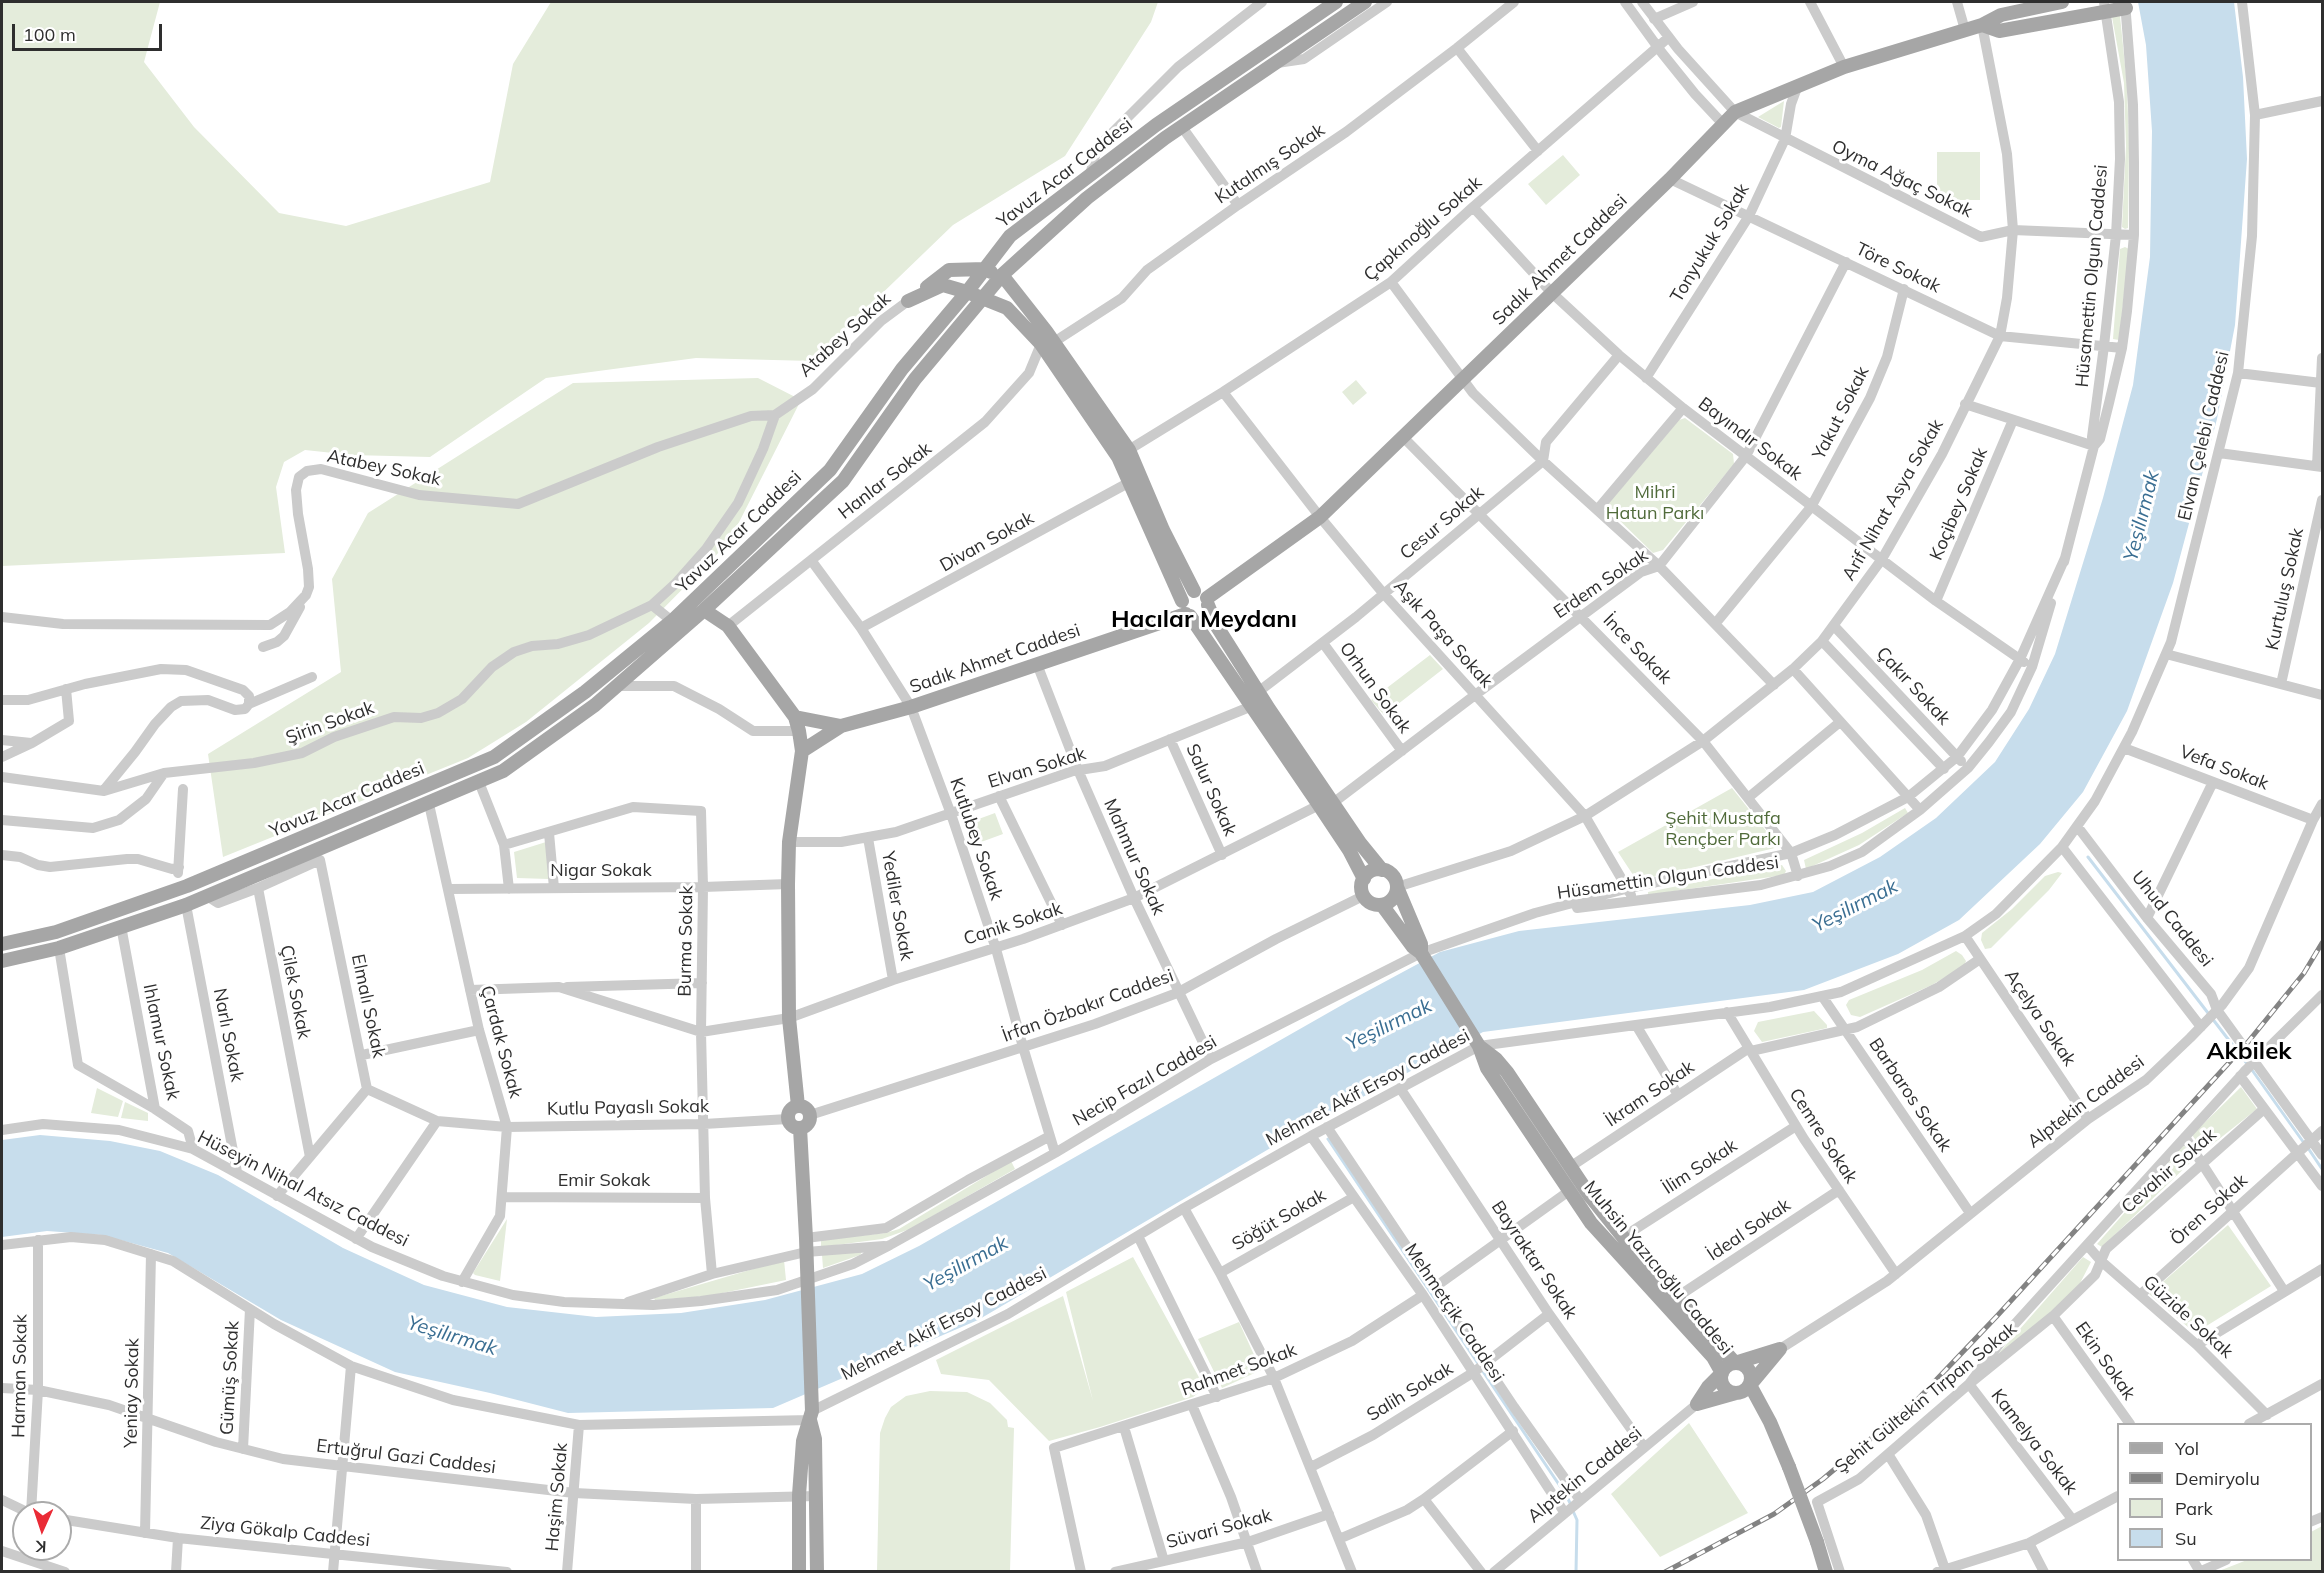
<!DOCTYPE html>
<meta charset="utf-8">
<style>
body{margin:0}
#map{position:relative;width:2324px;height:1573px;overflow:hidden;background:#fff;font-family:Mulish,sans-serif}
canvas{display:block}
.frame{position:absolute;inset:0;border:3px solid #2e2e2e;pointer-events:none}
.legend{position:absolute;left:2117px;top:1423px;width:195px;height:138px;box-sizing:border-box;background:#fff;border:2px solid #ababab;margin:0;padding:8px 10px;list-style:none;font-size:18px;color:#2e2e2e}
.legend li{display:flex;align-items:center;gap:12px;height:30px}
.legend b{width:30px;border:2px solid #ababab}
.north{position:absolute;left:12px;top:1501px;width:60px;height:60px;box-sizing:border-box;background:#fff;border:2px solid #ababab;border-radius:50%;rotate:183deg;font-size:16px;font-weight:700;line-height:24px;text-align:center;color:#2e2e2e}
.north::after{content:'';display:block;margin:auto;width:21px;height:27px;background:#ea2b36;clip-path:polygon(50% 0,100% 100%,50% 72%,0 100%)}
.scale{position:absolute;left:12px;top:24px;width:150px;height:27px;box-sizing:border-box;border:3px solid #2e2e2e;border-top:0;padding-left:8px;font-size:18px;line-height:21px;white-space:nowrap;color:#2e2e2e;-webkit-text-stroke:4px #fff;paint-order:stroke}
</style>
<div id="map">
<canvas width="2324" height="1573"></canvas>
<div class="frame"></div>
<ul class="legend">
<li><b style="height:8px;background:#a6a6a6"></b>Yol</li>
<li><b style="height:8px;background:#838383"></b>Demiryolu</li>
<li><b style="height:16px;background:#e4ecdb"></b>Park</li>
<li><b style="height:16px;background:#c7ddec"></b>Su</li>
</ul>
<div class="north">K</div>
<div class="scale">100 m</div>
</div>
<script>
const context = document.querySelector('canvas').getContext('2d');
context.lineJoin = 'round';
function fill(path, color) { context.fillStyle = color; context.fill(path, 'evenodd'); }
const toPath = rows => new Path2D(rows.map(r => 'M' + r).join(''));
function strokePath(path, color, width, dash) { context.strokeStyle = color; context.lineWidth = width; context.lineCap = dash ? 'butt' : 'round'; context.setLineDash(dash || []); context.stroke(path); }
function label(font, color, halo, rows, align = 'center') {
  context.font = font + ' Mulish,sans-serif'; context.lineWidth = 6; context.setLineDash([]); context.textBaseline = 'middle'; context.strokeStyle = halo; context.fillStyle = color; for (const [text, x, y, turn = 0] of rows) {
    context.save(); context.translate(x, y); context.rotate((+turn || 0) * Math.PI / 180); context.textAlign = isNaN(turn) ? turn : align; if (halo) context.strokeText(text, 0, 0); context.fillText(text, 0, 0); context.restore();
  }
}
fill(toPath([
 [2,2,160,2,144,62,194,127,279,213,346,226,490,182,513,64,551,2,1158,2,1151,22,1065,156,953,225,812,361,696,358,546,378,430,457,352,455,305,450,284,462,276,487,285,553,2,566],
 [2120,16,2127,85,2129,146,2128,228,2125,229,2122,227,2126,146,2124,83,2112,17],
 [1784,101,1781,127,1779,128,1758,117],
 [1937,152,1980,152,1980,200,1937,200],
 [1563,155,1580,175,1546,205,1528,184],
 [2125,247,2129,249,2119,340,2113,339,2120,249],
 [758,378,801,400,729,542,649,623,526,722,468,758,223,857,208,754,341,672,332,579,368,513,573,383],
 [1356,380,1367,393,1353,405,1342,392],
 [1685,418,1733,454,1734,464,1663,550,1653,553,1611,512,1608,504,1679,420],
 [1430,655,1443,669,1384,715,1371,700],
 [1732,788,1779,847,1637,881,1618,852],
 [1905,808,1908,813,1859,845,1806,869,1804,860,1862,833],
 [995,813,1003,834,973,845,965,824],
 [546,842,549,879,517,878,514,852],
 [1782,865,1786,871,1784,875,1648,895,1648,892],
 [2058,872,2062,873,2049,890,1991,948,1985,949,1981,940,1982,933,2012,909,2045,876],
 [1956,951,1962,955,1966,961,1964,966,1932,985,1860,1017,1851,1015,1846,1005,1849,1000,1922,970],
 [1814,1011,1827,1025,1827,1028,1762,1042,1754,1031,1758,1022],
 [2241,1087,2257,1109,2204,1151,2192,1135],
 [97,1088,123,1101,118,1117,91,1113],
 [125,1102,148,1113,148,1121,121,1118],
 [2184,1145,2193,1160,2102,1247,2097,1244],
 [1011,1161,1015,1169,910,1229,882,1239,821,1247,821,1240,886,1233,899,1229],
 [507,1219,500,1281,475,1275,473,1273],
 [2228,1225,2271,1286,2195,1333,2149,1294],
 [862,1252,860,1255,823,1268,822,1255],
 [1133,1257,1201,1381,1201,1391,1193,1397,1100,1427,1049,1441,989,1380,941,1374,936,1360,1063,1296,1093,1401,1066,1292],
 [2083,1257,2091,1262,2077,1289,1984,1370],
 [784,1260,786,1280,708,1296,655,1300,654,1298],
 [1239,1322,1261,1370,1222,1388,1198,1339],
 [930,1391,967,1392,990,1403,1007,1420,1008,1427,1014,1428,1010,1571,877,1571,880,1433,885,1418,891,1407,906,1396],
 [1689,1423,1748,1513,1660,1557,1611,1494],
 [2322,1526,2322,1571,2219,1571,2247,1560,2310,1560,2311,1532]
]), '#e4ecdb');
fill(toPath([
 [2138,2,2234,2,2243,77,2247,159,2235,325,2217,419,2173,583,2127,711,2083,792,2040,844,1959,920,1898,954,1804,990,1483,1032,1296,1133,978,1320,773,1408,568,1413,490,1393,395,1372,281,1320,168,1253,102,1235,47,1231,2,1237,2,1140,40,1135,110,1141,160,1151,218,1175,343,1248,424,1285,507,1307,596,1317,681,1313,765,1300,862,1274,919,1246,1349,1001,1440,952,1519,931,1750,905,1813,892,1880,857,1936,818,1995,762,2029,709,2055,654,2103,498,2133,385,2150,257,2152,131,2146,45]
]), '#c7ddec');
strokePath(toPath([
 [2088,857,2248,1065],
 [2252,1070,2304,1143],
 [1328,1139,1479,1365],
 [2308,1148,2322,1169],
 [1482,1370,1566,1495,1571,1505],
 [1573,1511,1577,1520,1576,1572]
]), '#c7ddec', 3);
strokePath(toPath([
 [1625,2,1662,53,1695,94,1723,124],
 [1642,2,1678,49,1735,112,1981,237,2013,230,2134,235],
 [1810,2,1844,67],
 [1957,2,1965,30],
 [1654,19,1693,2],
 [1457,48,1538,151],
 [1277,63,1304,59,1387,2],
 [2255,115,2322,101],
 [1182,127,1238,205],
 [1090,175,1097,148,1178,67,1262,2],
 [1670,179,2000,336,2122,348],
 [1473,207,1551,292,1619,355,1683,408,1936,601,2024,662],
 [1391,282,1473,393,1543,461,1659,566,1774,685],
 [2238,373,2321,383],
 [1646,378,1749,216,1785,139,1791,104,1798,85],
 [1223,392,1320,517,1383,593,1585,816,1631,895],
 [1965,404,2094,446],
 [775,415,813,389,881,321,908,301],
 [1403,437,1703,741,1791,853,1798,876],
 [2094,446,2092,437,2104,346,2116,235,2120,159,2119,102,2104,2],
 [2219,453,2322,467],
 [1122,454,1223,392,1391,282,1473,207,1669,37],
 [2317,466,2322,358],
 [1597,510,1683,408],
 [811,560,861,628,911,707,951,814,996,949,1023,1047,1055,1153],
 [2064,562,2094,446,2100,439,2109,403,2122,348,2127,311,2134,235,2134,163,2133,105,2125,2],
 [1936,601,2013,420],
 [2,617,63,624,270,625,290,612,306,595,309,587,308,569,298,514,296,490,299,477,307,471,321,469,419,495,518,504,658,447,751,416,775,415,763,449,738,503,706,549,675,584,652,605],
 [1715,624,1811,507,1870,398,1887,357,1904,289],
 [728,626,985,422,1029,373,1041,344,1054,342,1122,298,1147,270,1238,205,1346,132,1457,48,1514,2],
 [1835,627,1961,761],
 [861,628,1128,483],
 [1822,641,1944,769],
 [1323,643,1402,751],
 [263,647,277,642,284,636,300,607],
 [2166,654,2322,695],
 [1037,664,1078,770,1134,898,1211,1059],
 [1793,669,1920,810],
 [2281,684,2322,500],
 [617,686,674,686,719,709,753,731,799,731],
 [1258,692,1356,617,1543,461,1546,442,1619,355],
 [2,700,28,700,85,684,161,669,186,670,243,690,249,696,249,704,245,709,235,710,208,700,181,701,171,707,155,724,135,752,104,790],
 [249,704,312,677],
 [1170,739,1222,855],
 [2,740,31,743],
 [2124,748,2313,820],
 [2,757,32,743,69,721,66,689],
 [2,777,104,791,164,773,254,763,302,753,334,737,394,717,421,718,438,713,462,699,492,667,514,652,532,646,558,644,589,635,652,605,672,621],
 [479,782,504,845,509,889],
 [999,796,1062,925],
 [1749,797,1840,722],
 [1333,803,1475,695,1641,572,1659,566,1746,456,1846,262],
 [429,804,479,1030,507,1127,500,1216,462,1282],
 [2,820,93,828,119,820,146,799,164,773],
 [2077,826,2147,918,2211,994,2217,1010,2322,1155],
 [549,833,554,888],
 [868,838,893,980],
 [789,842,841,842,896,832,1073,771,1105,766,1252,706],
 [504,845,633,807,701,811,703,887,701,1032,705,1198,712,1274],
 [2062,847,2201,1027],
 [2,855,20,857,38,865,50,867,127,859,138,859,172,869,179,867],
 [178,873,183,789],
 [1397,887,1511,851,1585,816,1703,741,1793,669,1822,641,1882,559,1942,454,2000,336,2007,298,2013,230,2007,154,1982,25],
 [258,888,320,860,367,1089,277,1196],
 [450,889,703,887,788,884],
 [207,896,218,903,258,888,310,1157],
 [186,905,237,1172],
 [1577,908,1761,885,1830,866,1862,852,1920,810,1968,768,1989,742,2011,712,2032,667,2051,603],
 [2147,918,2213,782],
 [121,926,155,1109,188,1131,193,1149],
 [1965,936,2088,1119],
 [59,948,78,1065,155,1109],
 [567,987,702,983],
 [470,990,559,987,701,1032,789,1018,893,980,1023,939,1134,898,1319,805],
 [1822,996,1970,1213],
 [1727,1012,1804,1139,1896,1274],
 [1636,1025,1678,1095],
 [1751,1051,1857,1027,1939,987,1980,959],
 [362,1055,479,1030],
 [2258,1058,2322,995],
 [2240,1076,2322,1186],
 [1400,1088,1549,1314,1644,1447],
 [367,1089,437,1121,507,1127,704,1124,788,1119],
 [810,1115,1095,1024,1177,993,1276,939,1363,896],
 [1327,1127,1514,1407,1580,1500],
 [2,1130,43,1124,119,1130,193,1149,372,1247,443,1276,513,1295,564,1302,653,1305,701,1301,777,1290,853,1264,890,1245,1055,1153,1211,1059,1421,953,1535,913,1629,888,1791,853,1835,835,1908,797,1957,757,1992,710,2020,659,2065,558],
 [1311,1136,1423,1295,1564,1512],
 [2185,1137,2284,1291],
 [1570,1167,1749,1048],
 [502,1197,705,1198],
 [1184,1208,1220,1273,1274,1378,1352,1572],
 [1138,1236,1217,1397],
 [1623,1237,1796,1126],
 [806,1238,886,1228,968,1180,1050,1136],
 [356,1239,437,1121],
 [2,1245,71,1237,105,1240,173,1261,274,1324,351,1366,453,1400,579,1425,810,1420],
 [2087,1245,2101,1261,2197,1345,2267,1415],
 [1220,1273,1354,1197],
 [1435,1287,1569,1191],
 [2140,1295,2322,1131],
 [1677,1297,1839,1190],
 [628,1302,712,1274,806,1252,884,1246],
 [2053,1316,2130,1424],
 [2197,1345,2322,1269],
 [1780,1349,1887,1281,2088,1119,2146,1080,2190,1038,2222,1005,2249,968,2313,820,2322,804],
 [2,1388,38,1390,109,1405,216,1442,283,1459,574,1493,696,1499,817,1496],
 [1192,1405,1231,1497,1257,1572],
 [812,1411,1008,1314,1184,1208,1311,1136,1479,1046,1770,1007,1841,992,1965,936,1996,914,2062,847,2095,801,2132,732,2171,642,2238,373,2252,236,2255,115,2242,2],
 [2249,1424,2322,1384],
 [1124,1427,1164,1561],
 [243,1449,250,1309],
 [1888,1454,1926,1515,1946,1572],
 [1311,1467,1373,1435,1474,1372,1549,1314],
 [2,1500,29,1513],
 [31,1513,38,1390,38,1240],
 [60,1519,178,1538,507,1572],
 [2072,1519,1969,1384,2013,1326,2245,1071],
 [2310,1522,2322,1517],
 [145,1533,151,1254],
 [1339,1539,1407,1510,1424,1499],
 [2029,1543,2044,1572],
 [2,1551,65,1572],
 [2193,1560,2200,1572],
 [176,1572,178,1538],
 [333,1572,351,1366],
 [567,1572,579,1425],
 [696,1572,696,1499],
 [1081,1572,1054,1448,1274,1378,1352,1341,1423,1295],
 [1115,1572,1248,1542,1329,1514],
 [1481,1572,1424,1499,1513,1431],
 [1494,1572,1697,1404],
 [1840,1572,1817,1502,1859,1479,1969,1384,2053,1316,2095,1275,2106,1249,2264,1109],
 [1937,1572,2029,1543,2118,1496],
 [2199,1572,2226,1560]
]), '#cbcbcb', 10);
strokePath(toPath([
 [1982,25,1999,31,2126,8],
 [1002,275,1046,331,1129,450,1163,530,1194,591],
 [927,287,949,270,985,269,991,272],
 [908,301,943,285,967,292,1007,308,1041,344,1118,457,1182,601],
 [1207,598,1320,517,1670,179,1735,112,1844,67,1982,25,2001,15,2062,2],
 [1208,605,1216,625,1269,709,1360,843,1382,870],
 [704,610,728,626,795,717,799,731,802,751,789,842,788,884,789,1018,798,1106],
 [1190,616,1319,805,1349,850,1364,879],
 [795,717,841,726],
 [802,751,841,726,911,707,1186,614],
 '1361 887a18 18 0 1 1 36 0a18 18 0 1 1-36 0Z',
 [1397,887,1421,944,1421,953],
 [1382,905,1413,947,1421,953,1479,1046,1487,1068,1591,1223,1713,1357,1722,1373,1708,1387,1697,1404],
 [2,944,56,932,187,886,494,757,585,692,672,621,830,470,902,369,967,292,1010,236,1156,125,1336,2],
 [2,961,59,948,186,905,503,771,595,705,704,610,843,481,915,379,1002,275,1087,198,1165,138,1365,2],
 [1479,1046,1496,1059,1507,1072,1590,1196,1627,1242,1735,1363,1780,1349],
 '788 1117a11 11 0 1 1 22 0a11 11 0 1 1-22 0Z',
 [1780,1349,1750,1385,1770,1422,1789,1467],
 '1721 1378a15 15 0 1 1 30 0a15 15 0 1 1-30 0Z',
 [1697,1404,1736,1393],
 [810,1420,815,1439,817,1572],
 [1817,1542,1826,1572],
 [799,1572,799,1495,803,1441,812,1411,806,1238,800,1128]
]), '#a6a6a6', 14);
const rail = toPath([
 [1665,1572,1774,1514,1823,1479,1918,1399,1997,1316,2248,1042,2304,973,2322,943]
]);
strokePath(rail, '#838383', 5);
strokePath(rail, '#fff', 3, [9]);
strokePath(toPath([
 [2245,1071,2258,1058]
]), '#cbcbcb', 10);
strokePath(toPath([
 [1789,1467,1817,1542]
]), '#a6a6a6', 14);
label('18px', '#2e2e2e', '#fff', [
 ["Kutalmış Sokak",1270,164,-34],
 ["Yavuz Acar Caddesi",1065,173,-38],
 ["Oyma Ağaç Sokak",1902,179,26],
 ["Çapkınoğlu Sokak",1423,229,-41],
 ["Tonyukuk Sokak",1710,243,-59],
 ["Sadık Ahmet Caddesi",1560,260,-44],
 ["Töre Sokak",1898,268,26],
 ["Hüsamettin Olgun Caddesi",2092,276,-85],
 ["Atabey Sokak",845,335,-42],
 ["Yakut Sokak",1841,413,-63],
 ["Elvan Çelebi Caddesi",2204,436,-77],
 ["Bayındır Sokak",1750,439,37],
 ["Atabey Sokak",384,468,12],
 ["Hanlar Sokak",885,481,-38],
 ["Arif Nihat Asya Sokak",1893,500,-60],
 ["Koçibey Sokak",1959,504,-67],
 ["Cesur Sokak",1442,523,-40],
 ["Yavuz Acar Caddesi",739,532,-44],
 ["Divan Sokak",987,542,-29],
 ["Erdem Sokak",1601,584,-34],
 ["Kurtuluş Sokak",2285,589,-78],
 ["Aşık Paşa Sokak",1443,634,48],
 ["İnce Sokak",1637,649,46],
 ["Sadık Ahmet Caddesi",995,659,-19],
 ["Çakır Sokak",1913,686,47],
 ["Orhun Sokak",1375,688,54],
 ["Şirin Sokak",330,723,-20],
 ["Elvan Sokak",1037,768,-17],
 ["Vefa Sokak",2224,768,21],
 ["Salur Sokak",1211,790,66],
 ["Yavuz Acar Caddesi",347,800,-23],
 ["Kutlubey Sokak",976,839,71],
 ["Mahmur Sokak",1134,857,66],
 ["Nigar Sokak",601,871],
 ["Hüsamettin Olgun Caddesi",1668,878,-8],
 ["Yediler Sokak",897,906,80],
 ["Uhud Caddesi",2172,919,51],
 ["Canik Sokak",1013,924,-18],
 ["Burma Sokak",686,941,-89],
 ["Çilek Sokak",295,992,79],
 ["Elmalı Sokak",368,1006,78],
 ["İrfan Özbakır Caddesi",1088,1006,-20],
 ["Açelya Sokak",2040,1018,56],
 ["Narlı Sokak",228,1035,79],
 ["Ihlamur Sokak",161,1042,78],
 ["Çardak Sokak",501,1042,75],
 ["Necip Fazıl Caddesi",1145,1081,-30],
 ["Mehmet Akif Ersoy Caddesi",1368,1088,-28],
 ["İkram Sokak",1650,1094,-34],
 ["Barbaros Sokak",1910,1095,56],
 ["Alptekin Caddesi",2086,1102,-37],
 ["Kutlu Payaslı Sokak",628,1108,-1],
 ["Cemre Sokak",1823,1136,57],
 ["İlim Sokak",1700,1167,-33],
 ["Cevahir Sokak",2169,1171,-41],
 ["Emir Sokak",604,1181],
 ["Hüseyin Nihal Atsız Caddesi",303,1189,27],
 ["Ören Sokak",2209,1210,-42],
 ["Söğüt Sokak",1279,1220,-30],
 ["İdeal Sokak",1749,1230,-34],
 ["Bayraktar Sokak",1534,1260,56],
 ["Muhsin Yazıcıoğlu Caddesi",1658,1268,50],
 ["Mehmetçik Caddesi",1454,1313,56],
 ["Güzide Sokak",2188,1317,42],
 ["Mehmet Akif Ersoy Caddesi",944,1324,-27],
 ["Ekin Sokak",2105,1361,55],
 ["Rahmet Sokak",1239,1370,-20],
 ["Harman Sokak",20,1376,-89],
 ["Gümüş Sokak",230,1378,-87],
 ["Salih Sokak",1410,1392,-31],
 ["Yeniay Sokak",132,1393,-89],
 ["Şehit Gültekin Tırpan Sokak",1926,1398,-39],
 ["Kamelya Sokak",2034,1442,52],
 ["Ertuğrul Gazi Caddesi",406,1457,7],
 ["Alptekin Caddesi",1585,1475,-39],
 ["Haşim Sokak",557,1497,-85],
 ["Süvari Sokak",1219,1529,-15],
 ["Ziya Gökalp Caddesi",285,1532,6]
]);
label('18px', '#506b3a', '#fff', [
 ["Mihri",1655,493],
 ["Hatun Parkı",1655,514],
 ["Şehit Mustafa",1723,819],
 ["Rençber Parkı",1723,840]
]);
label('italic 20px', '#3a6e92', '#fff', [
 ["Yeşilırmak",2142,516,-76],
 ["Yeşilırmak",1855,906,-27],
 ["Yeşilırmak",1389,1025,-26],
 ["Yeşilırmak",966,1264,-29],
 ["Yeşilırmak",452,1336,17]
]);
label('bold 24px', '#000', '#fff', [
 ["Hacılar Meydanı",1204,620],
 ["Akbilek",2249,1052]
]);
</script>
